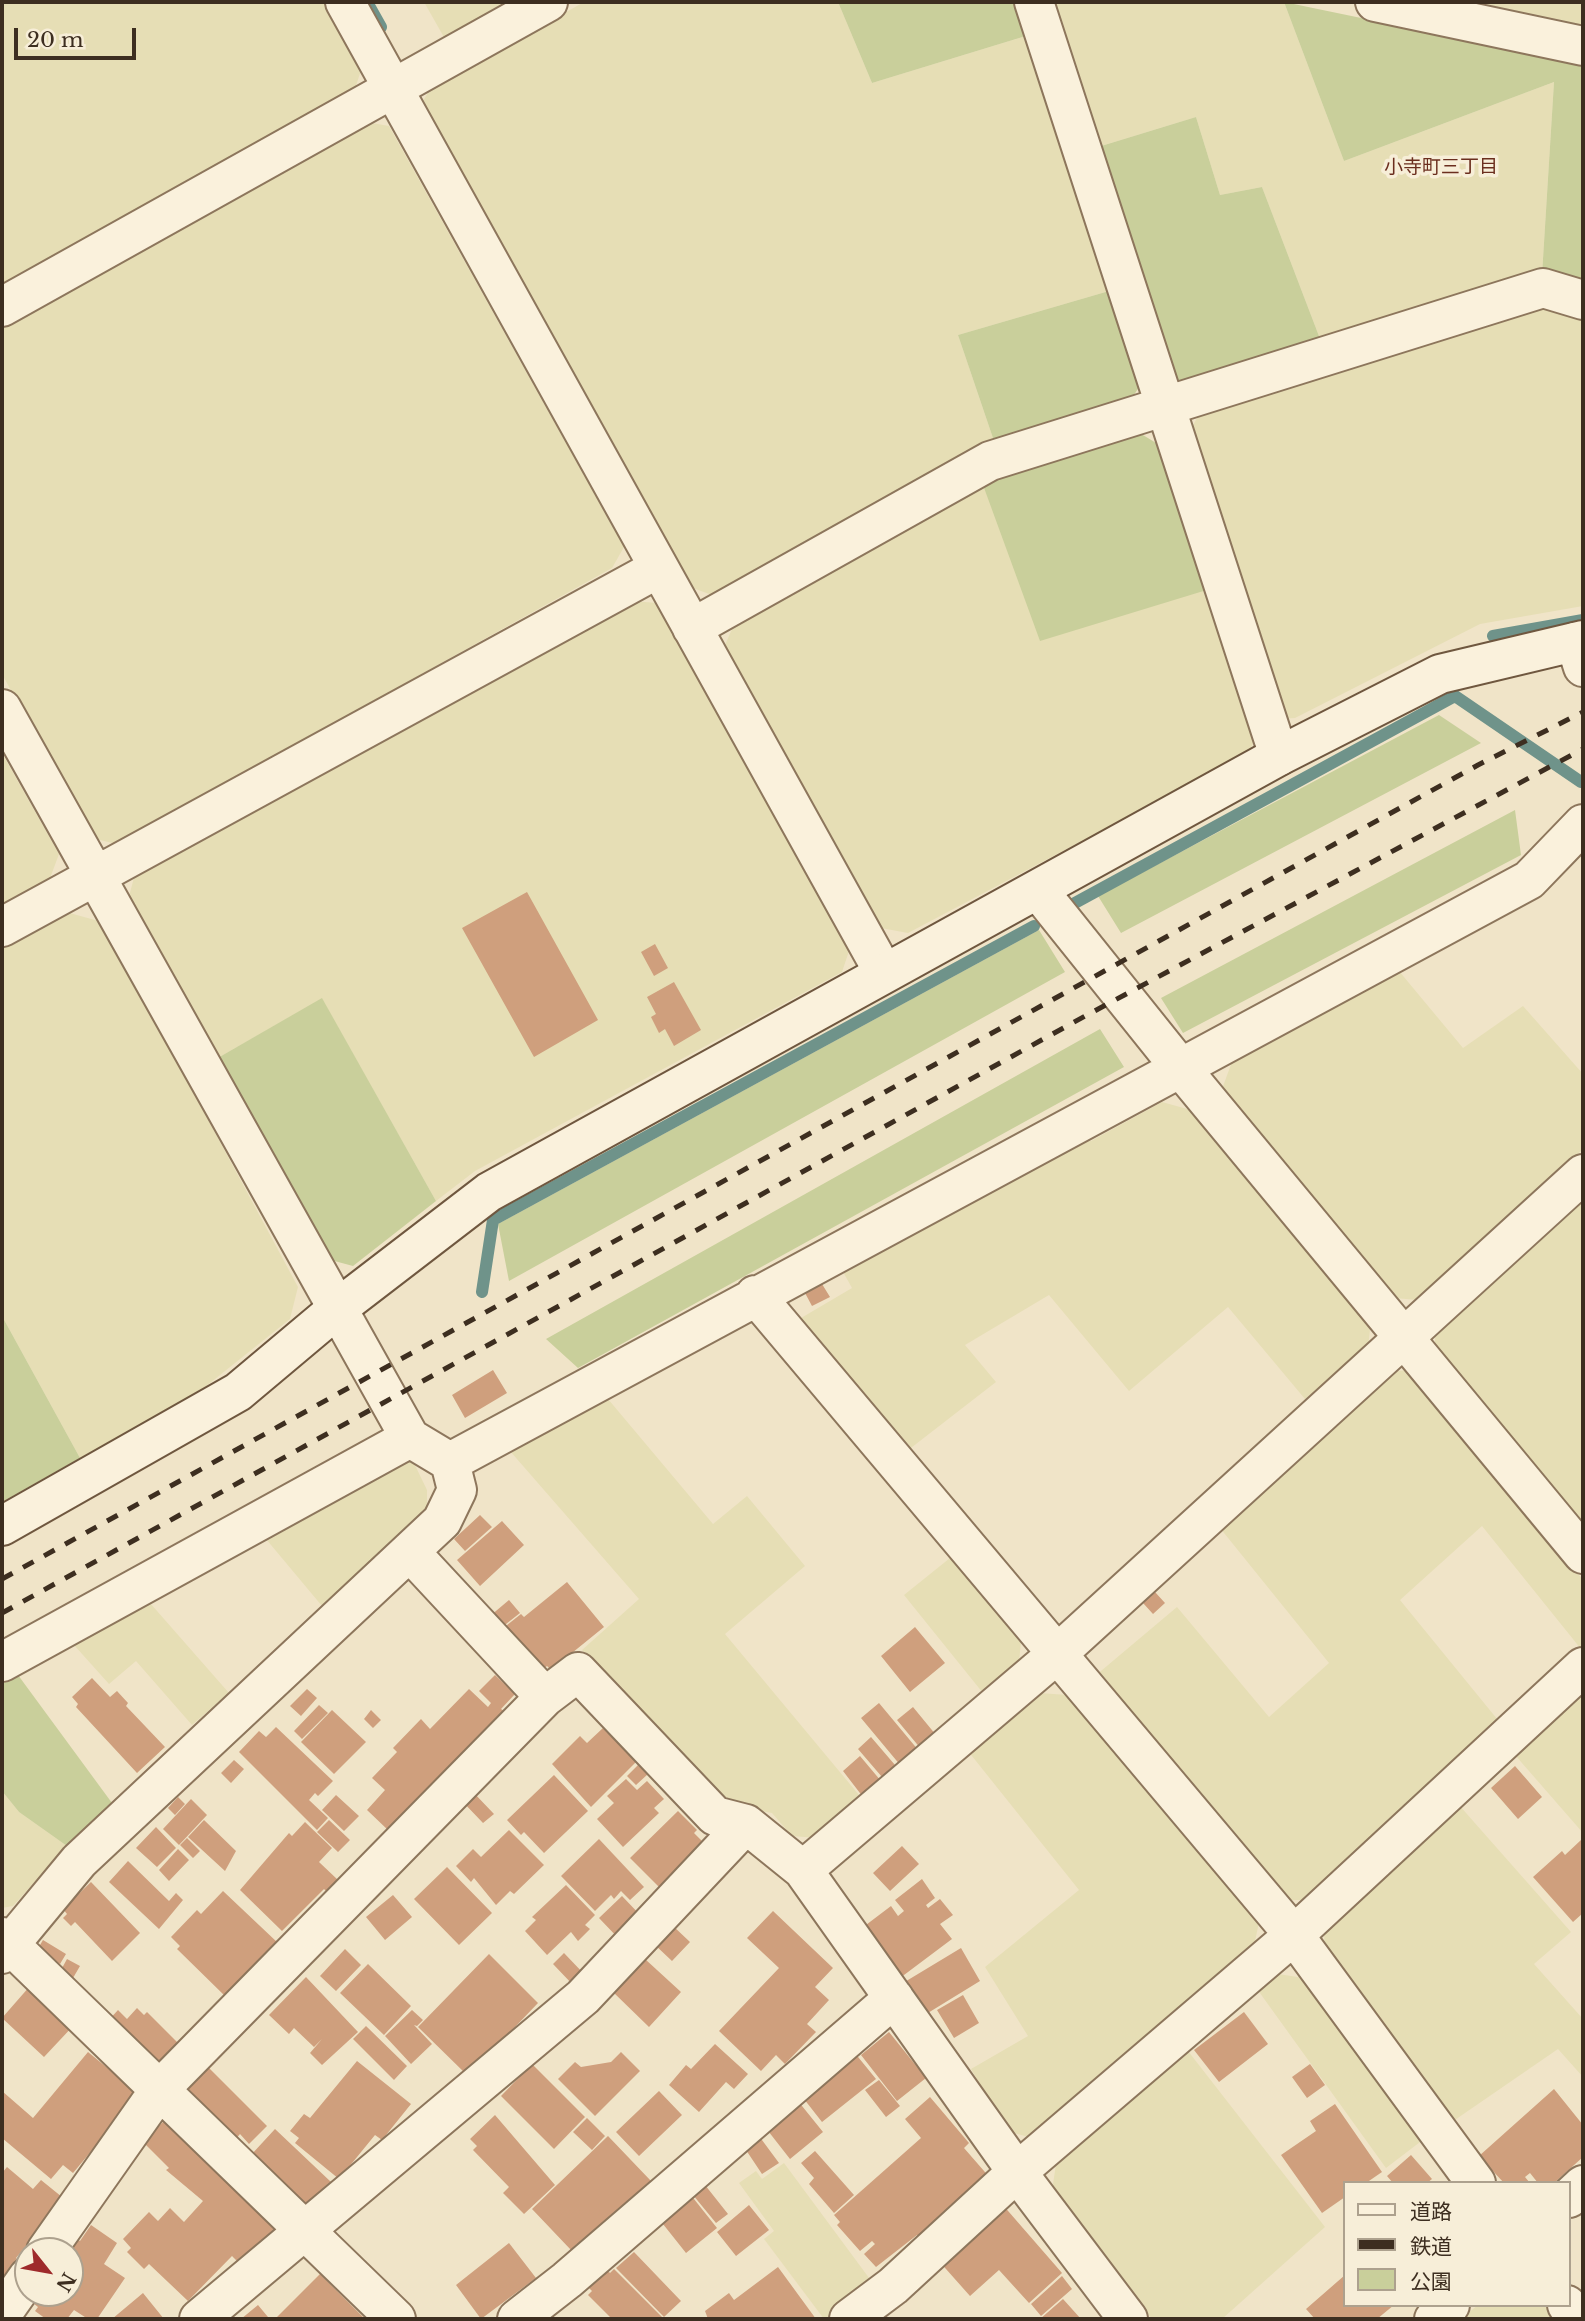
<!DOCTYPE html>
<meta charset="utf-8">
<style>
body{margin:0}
#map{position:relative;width:1585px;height:2321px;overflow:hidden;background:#f0e4c8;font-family:"Libre Baskerville","Noto Sans JP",serif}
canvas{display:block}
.frame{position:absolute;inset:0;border:4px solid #3d2e20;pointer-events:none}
.legend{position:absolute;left:1343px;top:2181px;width:228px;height:126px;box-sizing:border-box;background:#f7eed8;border:2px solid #ada18e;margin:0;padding:9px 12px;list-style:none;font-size:21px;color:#3d2e20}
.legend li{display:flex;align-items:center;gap:14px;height:35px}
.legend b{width:35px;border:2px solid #ada18e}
.north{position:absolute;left:14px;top:2237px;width:70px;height:70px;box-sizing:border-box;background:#f7eed8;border:2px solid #ada18e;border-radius:50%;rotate:121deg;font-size:19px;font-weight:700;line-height:28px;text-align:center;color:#3d2e20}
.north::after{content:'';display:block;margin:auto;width:24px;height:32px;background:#9e2a2b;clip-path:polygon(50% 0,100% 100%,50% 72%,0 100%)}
.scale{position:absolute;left:14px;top:28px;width:122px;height:32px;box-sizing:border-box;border:4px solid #3d2e20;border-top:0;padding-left:9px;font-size:21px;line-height:24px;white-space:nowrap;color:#3d2e20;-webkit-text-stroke:5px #f7eed8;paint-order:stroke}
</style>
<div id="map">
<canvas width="1585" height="2321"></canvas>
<div class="frame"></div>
<ul class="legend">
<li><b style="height:9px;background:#faf1dc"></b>道路</li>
<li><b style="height:9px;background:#3d2e20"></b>鉄道</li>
<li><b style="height:19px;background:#c9cf9b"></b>公園</li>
</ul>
<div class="north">N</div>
<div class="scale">20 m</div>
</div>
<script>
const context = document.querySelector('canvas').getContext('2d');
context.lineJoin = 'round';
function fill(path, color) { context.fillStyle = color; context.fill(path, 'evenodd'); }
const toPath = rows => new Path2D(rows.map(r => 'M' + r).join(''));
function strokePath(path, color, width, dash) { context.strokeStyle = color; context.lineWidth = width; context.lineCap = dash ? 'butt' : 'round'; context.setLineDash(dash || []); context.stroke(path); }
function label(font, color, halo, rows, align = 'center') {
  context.font = font + ' "Libre Baskerville","Noto Sans JP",serif'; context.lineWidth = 7; context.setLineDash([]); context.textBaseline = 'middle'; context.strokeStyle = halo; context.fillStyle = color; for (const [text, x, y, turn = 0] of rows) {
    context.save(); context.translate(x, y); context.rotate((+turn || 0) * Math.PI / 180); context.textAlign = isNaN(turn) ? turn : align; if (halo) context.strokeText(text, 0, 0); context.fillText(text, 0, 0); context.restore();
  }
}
fill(toPath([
 [2,2,328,2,363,64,352,98,2,291],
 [424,2,511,2,445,39],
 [584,2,838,2,872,83,1029,35,1109,291,958,335,995,444,712,595,690,587,419,108,430,89],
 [1052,2,1284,2,1344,161,1554,82,1542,275,1322,344,1262,187,1220,195,1196,117,1098,147],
 [1475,2,1583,2,1583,26],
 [366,122,389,126,624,547,612,568,116,844,92,838,2,674,2,324],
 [1547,302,1583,313,1583,606,1480,624,1295,718,1279,719,1187,435,1199,415],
 [983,485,1210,589,1259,733,1248,753,908,933,881,928,722,652,732,629],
 [633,601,657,603,851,945,842,972,475,1171,436,1201,322,999,216,1059,128,900,135,874],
 [2,753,59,854,49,881,2,908],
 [66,912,102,922,298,1287,290,1319,200,1391,80,1458,2,1316,2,947],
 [1399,971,1463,1048,1523,1006,1583,1074,1583,1149,1418,1300,1394,1298,1222,1089,1233,1059],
 [1162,1102,1198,1112,1371,1320,1368,1348,1305,1399,1228,1307,1129,1391,1049,1295,965,1345,996,1382,907,1451,796,1321,852,1288,842,1270,1083,1137,1091,1141],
 [1583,1191,1583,1530,1435,1351,1435,1324],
 [1411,1370,1583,1580,1583,1647,1581,1649,1482,1526,1400,1600,1502,1725,1314,1900,1287,1900,1095,1676,1177,1607,1269,1717,1329,1663,1220,1528,1384,1372],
 [608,1399,713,1524,747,1496,805,1566,725,1634,864,1801,818,1838,792,1836,772,1813,734,1806,582,1650,639,1599,510,1451],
 [412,1459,427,1490,427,1511,322,1606,266,1539],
 [950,1558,1021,1641,1018,1673,987,1698,904,1595],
 [150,1603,229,1693,192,1725,136,1661,109,1684,74,1645],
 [1583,1690,1583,1833,1515,1755],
 [1039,1693,1067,1695,1259,1922,1253,1951,1032,2138,1007,2131,971,2069,1028,2036,985,1967,1079,1890,968,1751],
 [2,1791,19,1812,67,1846,13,1906,2,1908],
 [1459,1805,1571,1932,1534,1964,1583,2019,1583,2077,1558,2049,1449,2124,1325,1957,1324,1931],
 [1278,1974,1304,1978,1424,2139,1386,2168,1257,1989],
 [1188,2051,1325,2227,1222,2319,1152,2319,1052,2191,1056,2164],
 [784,2163,875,2286,831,2319,824,2319,764,2239,774,2231,739,2183,756,2171,762,2179],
 [1478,2305,1549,2305,1559,2319,1461,2319]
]), '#e6deb5');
fill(toPath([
 [838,2,1018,2,1029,35,872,83],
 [1284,2,1583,64,1583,288,1542,275,1554,82,1344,161],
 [1196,117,1220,195,1262,187,1322,344,1185,387,1170,378,1098,147],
 [1109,291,1139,387,1127,406,995,444,958,335],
 [1138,432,1161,446,1210,589,1040,641,983,485,999,476],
 [1439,715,1481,743,1121,933,1098,896],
 [1515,810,1521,855,1183,1033,1161,998],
 [1039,930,1065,972,509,1281,498,1224],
 [322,998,436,1201,353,1266,327,1259,216,1059],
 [1100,1029,1124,1067,578,1368,546,1339],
 [2,1316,80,1458,2,1502],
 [18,1675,112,1803,67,1846,19,1812,2,1791,2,1684]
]), '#c9cf9b');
strokePath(toPath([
 [367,2,381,27],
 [1493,636,1583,620],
 [1073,904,1455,696,1581,782],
 [482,1292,493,1220,1034,926]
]), '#6f938a', 12);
fill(toPath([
 [527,892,598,1020,534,1057,462,928],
 [655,944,668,968,654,976,641,952],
 [674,982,701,1030,674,1046,665,1029,659,1033,651,1017,656,1014,647,997],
 [822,1284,830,1297,812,1306,805,1293],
 [493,1370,507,1393,465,1418,452,1395],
 [480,1515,492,1527,465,1551,454,1539],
 [502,1521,524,1545,480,1586,457,1560],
 [567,1582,604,1627,551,1670,547,1666,538,1673,502,1629,521,1614,524,1617],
 [1155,1592,1165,1603,1153,1614,1143,1603],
 [509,1600,520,1613,501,1628,490,1616],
 [915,1627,945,1663,910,1692,881,1656],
 [495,1675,515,1694,501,1709,504,1711,389,1831,367,1810,385,1790,372,1778,397,1752,393,1748,421,1719,430,1729,469,1689,488,1707,491,1703,479,1691],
 [92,1678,110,1697,117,1691,128,1703,126,1706,165,1747,137,1773,76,1707,78,1704,72,1697],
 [307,1689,317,1698,301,1716,290,1706],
 [879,1703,919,1751,901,1766,861,1718],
 [319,1705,328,1713,302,1739,294,1731],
 [913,1707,936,1735,921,1749,897,1720],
 [332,1710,366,1742,334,1774,301,1742],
 [371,1710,381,1720,373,1728,364,1719],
 [276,1727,333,1781,318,1796,315,1793,309,1800,328,1818,317,1830,239,1752,259,1731,266,1737],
 [603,1728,636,1762,591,1807,552,1764,580,1736,587,1743],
 [871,1737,895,1765,882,1777,858,1749],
 [860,1756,881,1781,863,1797,843,1771],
 [234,1760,244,1769,231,1783,221,1773],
 [638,1765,648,1774,636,1785,627,1776],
 [1515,1766,1542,1797,1518,1819,1491,1788],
 [554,1775,588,1811,544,1853,524,1832,521,1835,507,1820],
 [626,1779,637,1790,647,1781,664,1799,654,1808,659,1813,623,1847,597,1819,614,1803,607,1796],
 [472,1791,494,1814,483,1823,462,1801],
 [336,1795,359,1816,344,1831,322,1810],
 [178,1797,185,1804,175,1815,168,1808],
 [191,1799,207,1815,179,1845,163,1829],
 [678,1811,697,1830,694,1833,705,1844,664,1892,630,1858],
 [204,1820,236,1851,225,1871,188,1837],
 [329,1820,350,1840,338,1852,317,1832],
 [305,1822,332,1848,319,1862,338,1880,327,1892,324,1889,282,1931,240,1890,289,1833,292,1836],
 [156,1827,176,1848,157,1867,136,1848],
 [509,1830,544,1865,514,1894,510,1891,496,1905,474,1878,471,1882,456,1866,473,1849,481,1857],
 [187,1838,200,1851,193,1858,180,1845],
 [599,1839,644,1887,630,1900,621,1891,614,1899,611,1895,595,1911,561,1876],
 [1581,1840,1583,1913,1573,1922,1533,1877,1562,1851,1565,1855],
 [902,1846,919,1864,890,1891,873,1873],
 [178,1849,189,1860,169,1881,159,1870],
 [128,1861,169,1901,176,1893,183,1900,159,1929,109,1882],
 [447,1867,492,1913,459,1945,414,1899],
 [922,1879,935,1898,926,1905,928,1908,940,1899,953,1915,940,1924,952,1939,896,1981,858,1931,891,1906,898,1916,904,1911,895,1900],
 [91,1882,140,1933,112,1961,75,1922,71,1926,63,1918,67,1914,63,1909],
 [566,1885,595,1915,585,1925,590,1929,578,1941,571,1932,547,1955,525,1931,536,1920,532,1917],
 [223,1891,278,1943,226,1997,177,1949,180,1946,171,1937,197,1910,201,1914],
 [393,1895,412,1917,385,1940,366,1917],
 [622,1896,643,1918,620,1940,599,1918],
 [773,1911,833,1968,815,1987,829,2000,807,2024,816,2032,785,2064,776,2055,761,2071,719,2031,779,1968,747,1938],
 [672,1925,690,1942,672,1961,654,1944],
 [43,1940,66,1954,60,1964,37,1950],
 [961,1948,980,1981,923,2016,903,1983],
 [345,1949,361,1965,336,1991,320,1976],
 [564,1953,585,1975,574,1986,553,1964],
 [489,1954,538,2003,468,2076,418,2027],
 [67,1959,80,1966,73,1978,61,1970],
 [645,1959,681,1992,649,2027,613,1992],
 [368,1964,411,2006,384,2035,340,1993],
 [306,1977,358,2032,322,2065,310,2053,322,2039,314,2047,294,2028,289,2034,269,2015],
 [30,1986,74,2025,44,2057,2,2018],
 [963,1995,979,2023,954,2038,937,2010],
 [137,2008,144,2015,147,2012,179,2044,156,2069,107,2022,118,2010,127,2019],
 [412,2010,423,2020,417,2026,414,2025,432,2044,411,2064,385,2036],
 [1244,2012,1268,2044,1219,2082,1194,2050],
 [366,2026,407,2066,394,2080,353,2039],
 [889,2032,926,2078,897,2101,861,2055],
 [715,2044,748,2074,734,2089,726,2082,699,2112,669,2085,686,2065,691,2069],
 [88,2052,139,2094,73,2173,63,2165,51,2179,2,2138,2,2091,33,2118],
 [621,2052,640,2071,595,2116,558,2079,575,2062,581,2067,611,2062],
 [854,2052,876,2079,822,2122,804,2099],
 [357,2061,411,2104,382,2140,375,2135,339,2179,295,2143,299,2138,290,2131,304,2114,310,2118],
 [532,2064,585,2117,554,2149,501,2096],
 [1310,2064,1325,2085,1307,2098,1292,2077],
 [209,2068,267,2126,249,2144,240,2134,234,2141,185,2093],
 [879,2080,900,2106,886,2117,865,2090],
 [1554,2089,1583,2125,1583,2157,1554,2183,1538,2183,1530,2173,1525,2177,1530,2183,1504,2183,1479,2156],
 [659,2091,682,2115,639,2156,616,2132],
 [930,2097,969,2143,964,2148,991,2179,919,2237,917,2235,876,2267,864,2254,875,2244,872,2241,860,2251,837,2225,840,2222,834,2215,921,2138,905,2119],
 [798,2101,823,2132,790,2159,765,2127],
 [1335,2104,1382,2172,1366,2183,1345,2183,1345,2197,1322,2213,1281,2155,1316,2131,1310,2121],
 [495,2115,555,2185,524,2214,503,2193,509,2187,473,2150,477,2146,470,2139],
 [168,2117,278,2226,241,2265,232,2256,188,2301,149,2264,144,2269,127,2252,131,2248,123,2239,149,2212,158,2221,170,2208,184,2222,203,2201,166,2170,169,2168,143,2142],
 [587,2118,605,2136,592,2150,573,2132],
 [275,2129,331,2182,307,2207,251,2155],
 [608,2136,651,2181,582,2248,577,2244,571,2250,532,2209],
 [759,2136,779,2163,762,2174,744,2147],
 [815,2151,854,2195,834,2213,809,2184,814,2178,801,2163],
 [1411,2155,1432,2179,1427,2183,1393,2183,1387,2176],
 [7,2167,33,2189,41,2180,62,2197,57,2208,16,2258,22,2263,8,2280,2,2275,2,2173],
 [705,2185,728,2214,716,2223,693,2195],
 [690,2194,717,2228,686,2253,659,2219],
 [1002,2204,1062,2273,1029,2303,999,2270,970,2296,938,2260],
 [749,2205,769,2230,736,2256,717,2232],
 [91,2225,117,2243,104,2264,125,2278,97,2319,88,2319,74,2310,67,2319,46,2319,35,2311,38,2307,29,2300,34,2293,70,2293,70,2251,63,2251,77,2239,80,2241],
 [509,2243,536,2278,481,2319,456,2285],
 [634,2252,681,2301,664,2317,616,2268],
 [778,2267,816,2319,708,2319,705,2311,729,2293,734,2300],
 [606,2269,610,2273,614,2269,664,2319,612,2319,588,2295,592,2291,588,2287],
 [320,2274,365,2319,275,2319],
 [1345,2275,1345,2305,1394,2305,1377,2319,1315,2319,1306,2309],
 [1062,2276,1072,2289,1041,2316,1031,2304],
 [143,2293,164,2319,112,2319],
 [1063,2299,1081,2319,1040,2319],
 [258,2305,268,2317,265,2319,241,2319]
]), '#cf9f7d');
const street = toPath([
 [345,2,884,973],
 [1034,2,1279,756],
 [1375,2,1583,46],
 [2,307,548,2],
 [692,628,990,461,1543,288,1583,300],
 [1575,642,1583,667],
 [2,709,410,1438,450,1462,457,1490,442,1521,79,1861,2,1954],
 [1038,890,1179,1066,1583,1554],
 [2,927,659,568],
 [755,1295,1294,1935,1476,2183],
 [450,1462,1529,880,1583,824],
 [410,1552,545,1697],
 [2,1662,410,1438],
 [803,1870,1057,1654,1583,1174],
 [2,1937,396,2319],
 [1569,2198,1583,2185],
 [46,2251,160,2089,545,1697,578,1672,715,1816,746,1824,803,1870,1017,2172,1128,2319],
 [1567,2305,1577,2319],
 [2,2314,28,2277],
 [199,2319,583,1997,746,1824],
 [517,2319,567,2280,894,1998],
 [849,2319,893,2286,1017,2172,1294,1935,1583,1667],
 [1434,2319,1450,2305]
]);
const secondary = toPath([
 [2,1526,238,1392,338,1308,489,1192,1279,756,1440,674,1583,640]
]);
strokePath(street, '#8d765c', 42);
strokePath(secondary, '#6f573f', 42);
strokePath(street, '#faf1dc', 38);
strokePath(secondary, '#faf1dc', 38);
strokePath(toPath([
 [2,1579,1478,765,1583,712],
 [2,1613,1087,1015,1583,749]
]), '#3d2e20', 5, [12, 12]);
label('19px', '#6b2e1e', '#f7eed8', [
 ["小寺町三丁目",1441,168]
]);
</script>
